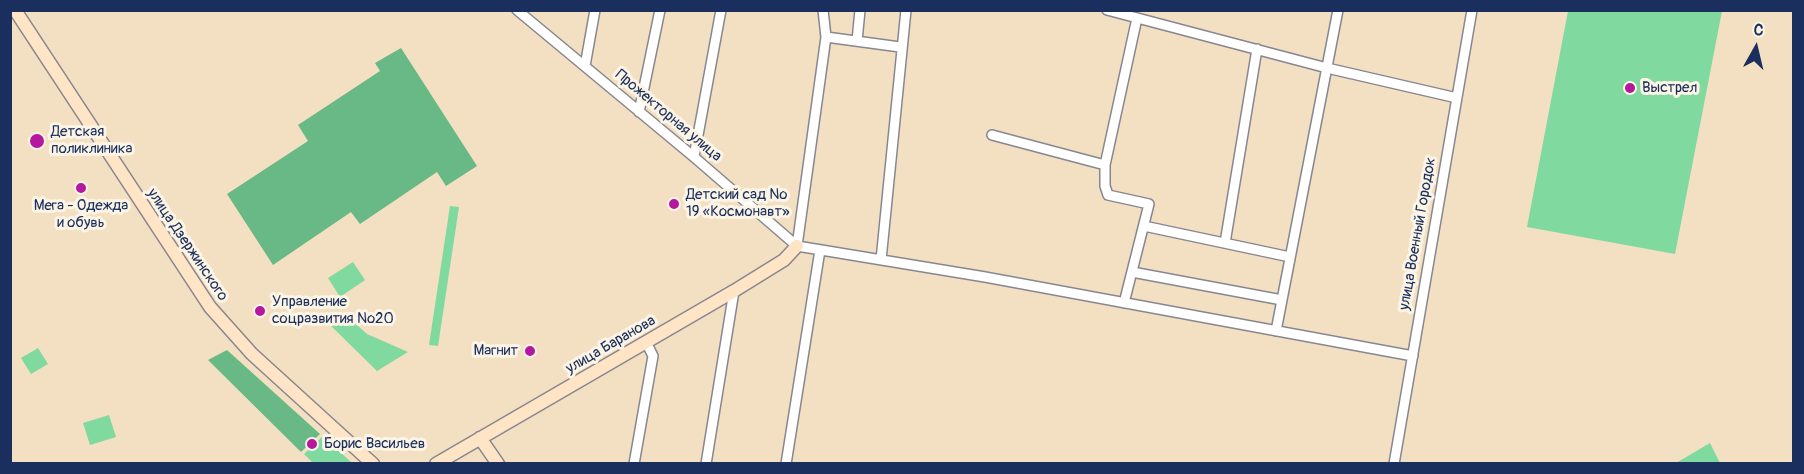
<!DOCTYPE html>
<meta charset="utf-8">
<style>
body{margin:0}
#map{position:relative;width:1804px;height:474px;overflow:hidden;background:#f3dfc2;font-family:Pangolin,sans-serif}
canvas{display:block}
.frame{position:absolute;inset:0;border:12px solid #1b2f5e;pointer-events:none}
.north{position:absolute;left:1726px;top:18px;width:60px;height:60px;-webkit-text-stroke:4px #fcf5e5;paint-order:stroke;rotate:8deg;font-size:16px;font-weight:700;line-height:24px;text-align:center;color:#1b2f5e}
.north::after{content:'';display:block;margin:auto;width:21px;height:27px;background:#1b2f5e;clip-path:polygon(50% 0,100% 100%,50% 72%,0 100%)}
</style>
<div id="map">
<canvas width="1804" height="474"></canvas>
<div class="frame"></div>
<div class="north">С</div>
</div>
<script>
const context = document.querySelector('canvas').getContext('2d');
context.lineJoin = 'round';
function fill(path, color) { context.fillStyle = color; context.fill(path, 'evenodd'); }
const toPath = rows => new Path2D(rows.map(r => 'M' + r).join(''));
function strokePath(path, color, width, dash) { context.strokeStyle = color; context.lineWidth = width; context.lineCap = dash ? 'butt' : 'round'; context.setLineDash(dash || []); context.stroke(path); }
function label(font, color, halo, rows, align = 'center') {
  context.font = font + ' Pangolin,sans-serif'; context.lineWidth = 6; context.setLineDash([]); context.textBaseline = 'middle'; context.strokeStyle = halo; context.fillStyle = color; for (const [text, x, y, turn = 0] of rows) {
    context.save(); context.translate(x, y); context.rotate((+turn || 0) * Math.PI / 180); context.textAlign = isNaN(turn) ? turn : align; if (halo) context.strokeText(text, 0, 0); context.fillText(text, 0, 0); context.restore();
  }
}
fill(toPath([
 [1568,11,1722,11,1675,254,1527,227],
 [450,206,459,207,438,346,429,345],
 [353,262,365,280,340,297,328,278],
 [337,315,348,317,367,334,408,352,377,371,327,322],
 [38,348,48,364,31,374,21,358],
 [109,415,116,437,90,445,83,423],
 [323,436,352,463,313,463,304,454],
 [1710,443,1720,463,1676,463]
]), '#80d99e');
fill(toPath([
 [401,48,477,166,446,186,437,172,360,224,351,212,273,265,227,194,308,141,298,125,380,71,375,63],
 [227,350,320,434,301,452,208,360]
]), '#68b985');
const street = toPath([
 [517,10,694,157,797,246],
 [1107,10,1327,68,1457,98],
 [826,37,900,47],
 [857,41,860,10],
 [585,66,595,10],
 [639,112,660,10],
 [992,135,1105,165],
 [694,157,721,10],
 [1144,226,1290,257],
 [1225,243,1257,49],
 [797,246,985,277,1413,356],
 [797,246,826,37,823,10],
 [881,260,906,10],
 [1132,272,1282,300],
 [1124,303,1149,204,1108,195,1105,186,1105,165,1137,18],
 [1276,331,1338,10],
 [634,464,653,356,646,342],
 [706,464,734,291],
 [786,464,820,250],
 [1394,464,1472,10]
]);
const secondary = toPath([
 [15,10,210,307,252,354,373,464],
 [480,438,498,464],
 [436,464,734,291,784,260,797,246]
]);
strokePath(street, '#878790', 12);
strokePath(secondary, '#878790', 15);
strokePath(street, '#fff', 9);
strokePath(secondary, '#ffe4c6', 12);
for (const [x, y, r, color] of [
 [1630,88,6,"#b5179e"],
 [37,141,8,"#b5179e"],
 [81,188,6,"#b5179e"],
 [674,204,6,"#b5179e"],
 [260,311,6,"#b5179e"],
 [530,351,6,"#b5179e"],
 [312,444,6,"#b5179e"]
]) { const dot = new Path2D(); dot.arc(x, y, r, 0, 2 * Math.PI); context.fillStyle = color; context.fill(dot); strokePath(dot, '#fcf5e5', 2); }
label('15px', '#1b2f5e', '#fcf5e5', [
 ["Выстрел",1642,88],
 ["Детская",51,132],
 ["поликлиника",51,149],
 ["Детский сад №",686,195],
 ["19 «Космонавт»",686,212],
 ["Мега - Одежда",81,206,"center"],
 ["и обувь",81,223,"center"],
 ["Управление",272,302],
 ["соцразвития №20",272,319],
 ["Магнит",518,351,"right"],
 ["Борис Васильев",324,444]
], 'left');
label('15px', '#1b2f5e', '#fcf5e5', [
 ["Прожекторная улица",668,116,40],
 ["улица Военный Городок",1418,234,-80],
 ["улица Дзержинского",187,245,56],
 ["улица Баранова",611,345,-30]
]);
</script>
